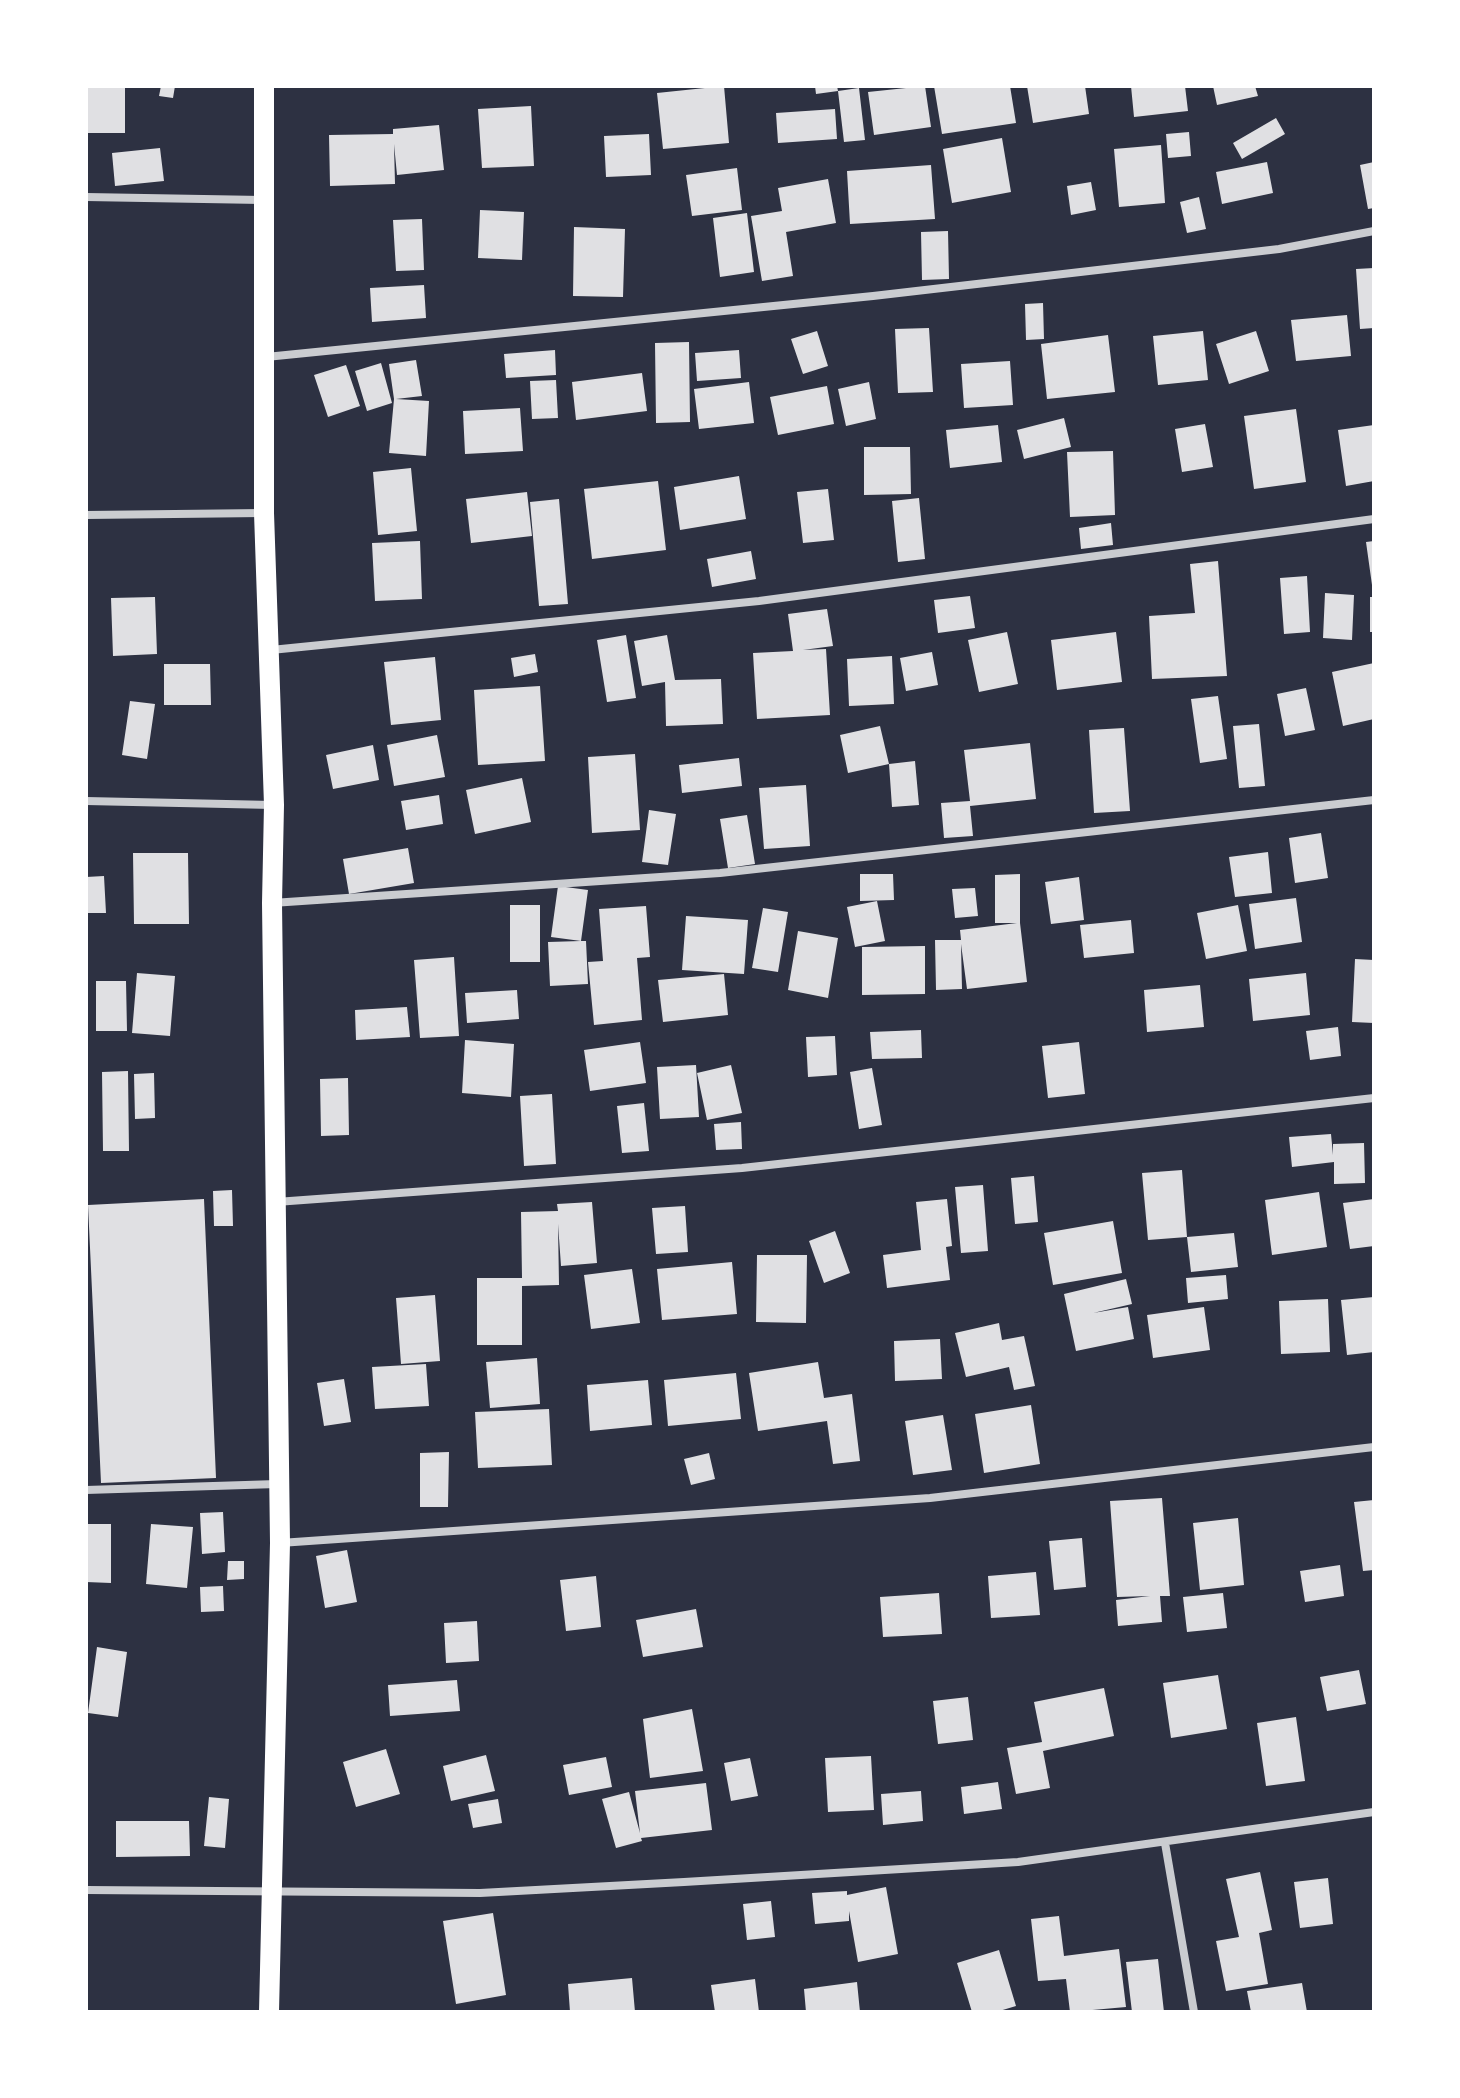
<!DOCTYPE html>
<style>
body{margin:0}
#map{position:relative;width:1460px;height:2098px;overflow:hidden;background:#2d3142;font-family:"Fira Sans",sans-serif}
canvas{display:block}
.frame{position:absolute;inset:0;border:88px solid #fff;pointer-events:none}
</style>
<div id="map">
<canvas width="1460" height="2098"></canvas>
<div class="frame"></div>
</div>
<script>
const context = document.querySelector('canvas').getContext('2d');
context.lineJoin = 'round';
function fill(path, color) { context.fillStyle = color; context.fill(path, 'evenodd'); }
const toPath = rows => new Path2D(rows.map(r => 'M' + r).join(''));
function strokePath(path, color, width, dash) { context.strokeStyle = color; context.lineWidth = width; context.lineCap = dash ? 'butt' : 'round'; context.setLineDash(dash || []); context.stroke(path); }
fill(toPath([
 [86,86,125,86,125,133,86,133],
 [161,86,175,86,173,98,159,96],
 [724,86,729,143,663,149,657,93],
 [815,86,837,86,838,91,816,94],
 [925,86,931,127,874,135,868,92],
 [934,86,1010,86,1016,123,942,134],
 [1027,86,1085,86,1089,114,1033,123],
 [1131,86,1185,86,1188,111,1134,117],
 [1213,86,1255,86,1258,96,1217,105],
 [859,88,865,140,844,142,838,91],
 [531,106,534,166,482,168,478,109],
 [835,109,837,139,778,143,776,113],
 [1276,118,1285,134,1242,159,1233,143],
 [439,125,444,170,397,175,394,144,395,184,330,186,329,135,393,134,393,129],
 [1189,132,1191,156,1168,158,1166,134],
 [649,134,651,175,606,177,604,136],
 [1002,138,1011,192,952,203,943,149],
 [1161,145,1165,203,1119,207,1114,149],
 [160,148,164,181,115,186,112,153],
 [1267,162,1273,193,1222,204,1216,172],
 [1374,162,1374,208,1368,209,1360,165],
 [931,165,935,219,850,224,847,171],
 [737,168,742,210,692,216,686,175],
 [828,179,836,223,786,232,793,276,762,281,751,216,782,211,778,188],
 [1091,182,1096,210,1071,215,1067,186],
 [1199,197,1206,229,1187,233,1180,202],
 [480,210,524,212,522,260,478,258],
 [747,213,754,272,720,277,713,218],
 [422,219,424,270,396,271,393,220],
 [574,227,625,229,623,297,573,296],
 [948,231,949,279,922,280,921,232],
 [1374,268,1374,328,1360,329,1356,269],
 [424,285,426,318,372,322,370,288],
 [1043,303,1044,339,1026,340,1025,304],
 [1347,315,1351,356,1296,361,1291,320],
 [929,328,933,392,898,393,895,329],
 [817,331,828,366,803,374,791,339],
 [1203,331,1208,380,1158,385,1153,336],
 [1256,331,1269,371,1229,384,1216,344],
 [1108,335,1115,392,1047,399,1041,344],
 [689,342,690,422,656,423,655,343],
 [555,350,556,375,506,378,504,354],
 [739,350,741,378,697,381,695,353],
 [416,360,422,396,396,399,429,401,426,456,389,453,394,399,389,364],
 [1010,361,1013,405,964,408,961,364],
 [381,363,392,403,367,411,355,371],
 [346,365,360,406,328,417,314,375],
 [642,373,647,411,576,420,572,382],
 [556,380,558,418,532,419,530,381],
 [749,382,754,423,699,429,694,389],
 [869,382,876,419,846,426,838,389],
 [827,386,834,424,778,435,770,397],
 [520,408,523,451,465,454,463,411],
 [1296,409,1306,482,1254,489,1244,416],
 [1064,418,1071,447,1024,459,1017,430],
 [1205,424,1213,467,1182,472,1175,429],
 [998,425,1002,462,950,468,946,430],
 [1374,425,1374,481,1346,486,1338,430],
 [864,447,910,447,911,494,864,495],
 [1113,451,1115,515,1070,517,1067,452],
 [411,468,417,531,378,535,373,472],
 [739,476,746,519,680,530,674,487],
 [658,481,666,550,592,559,584,489],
 [828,489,834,540,803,543,797,492],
 [527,492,532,536,471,543,466,499],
 [919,498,925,559,898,562,892,501],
 [559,499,568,604,539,606,530,502],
 [1111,523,1113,545,1081,549,1079,528],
 [420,541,422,599,375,601,372,543],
 [1374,541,1374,585,1372,585,1366,542],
 [751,551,756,579,712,587,707,559],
 [1218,561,1227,676,1152,679,1149,616,1195,613,1190,564],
 [1307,576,1310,632,1284,634,1280,578],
 [1325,593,1354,595,1352,640,1323,638],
 [970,596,975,628,938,633,934,600],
 [155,597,157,654,113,656,111,598],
 [1370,597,1374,597,1374,632,1370,632],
 [827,609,833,646,803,650,826,649,830,715,757,719,753,653,793,651,788,614],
 [1007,632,1018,684,979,692,968,640],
 [1116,632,1122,682,1057,690,1051,640],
 [626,635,636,698,607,702,597,640],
 [667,635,675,680,721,679,723,724,666,726,665,682,642,686,634,641],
 [932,652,938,685,906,691,900,658],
 [535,654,538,672,514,677,511,658],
 [892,656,894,704,849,706,847,659],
 [435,657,441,720,391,725,384,662],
 [1374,663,1374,719,1343,726,1332,672],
 [164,664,210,664,211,705,164,705],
 [540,686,545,761,478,765,474,690],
 [1306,688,1315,730,1285,736,1277,694],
 [1218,696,1227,759,1200,763,1191,699],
 [130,701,155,704,147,759,122,755],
 [1259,724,1265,786,1239,788,1233,726],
 [880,726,889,764,848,773,840,735],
 [1124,728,1130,811,1094,813,1089,730],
 [437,735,445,777,394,786,387,745],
 [1030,743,1036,799,970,806,973,836,944,838,941,803,970,801,964,750],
 [373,745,379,780,333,789,326,755],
 [635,754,640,830,592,833,588,757],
 [739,758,742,786,682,793,679,765],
 [915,761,919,805,892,807,889,764],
 [522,778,531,822,475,834,466,790],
 [806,785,810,846,764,849,759,788],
 [439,795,443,824,406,830,401,801],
 [649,810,676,814,668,865,642,862],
 [747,815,755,864,728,868,720,819],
 [1321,833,1328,878,1295,883,1289,838],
 [408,848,414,883,349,894,343,859],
 [1268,852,1272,893,1235,897,1229,857],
 [133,853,188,853,189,924,134,924],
 [860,874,893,874,894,900,860,901],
 [1020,874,1020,923,1027,982,967,989,961,944,962,989,936,990,935,940,961,940,960,930,1017,923,995,923,995,875],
 [104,876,106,913,86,913,86,877],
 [1079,877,1084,920,1051,924,1045,882],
 [558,886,588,890,581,941,586,941,588,984,550,986,548,942,581,941,551,937],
 [975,888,978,916,955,918,952,889],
 [1296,898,1302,942,1255,949,1249,904],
 [877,901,885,941,855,947,847,907],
 [510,905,540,905,540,962,510,962],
 [1238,905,1247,951,1206,959,1197,913],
 [646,906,650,957,637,958,642,1020,594,1025,588,962,603,961,599,909],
 [763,908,788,912,778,972,752,968],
 [686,916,748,920,744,974,682,970],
 [1131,920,1134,953,1084,958,1080,925],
 [798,931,838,938,828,998,788,990],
 [925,946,925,994,862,995,862,947],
 [454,957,459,1036,420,1038,414,960],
 [1355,959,1374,960,1374,1023,1352,1022],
 [137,973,175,976,170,1036,132,1033],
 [1306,973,1310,1015,1253,1021,1249,979],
 [724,974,728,1015,663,1022,658,980],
 [96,981,126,981,127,1031,96,1031],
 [1200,985,1204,1027,1147,1032,1144,990],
 [517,990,519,1019,467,1023,465,993],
 [407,1007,410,1037,356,1040,355,1010],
 [1338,1027,1341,1056,1310,1060,1306,1031],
 [921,1030,922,1058,872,1059,870,1032],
 [835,1036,837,1075,808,1077,806,1037],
 [465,1040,514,1044,511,1097,462,1093],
 [640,1042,646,1083,590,1091,584,1050],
 [1079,1042,1085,1094,1048,1098,1042,1046],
 [696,1065,699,1117,660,1119,657,1067],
 [731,1065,742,1113,707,1120,697,1073],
 [872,1068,882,1125,859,1129,850,1072],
 [128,1071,129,1151,103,1151,102,1072],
 [154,1073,155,1118,135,1119,134,1074],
 [348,1078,349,1135,321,1136,320,1079],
 [552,1094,556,1164,524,1166,520,1096],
 [644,1103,649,1151,622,1153,617,1106],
 [741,1122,742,1149,716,1150,714,1124],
 [1331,1134,1333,1155,1333,1144,1364,1143,1365,1183,1334,1184,1334,1162,1292,1167,1289,1137],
 [1182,1170,1187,1237,1148,1240,1142,1173],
 [1034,1176,1038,1222,1015,1224,1011,1178],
 [983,1185,988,1251,961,1253,955,1187],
 [232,1190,233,1226,214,1226,213,1191],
 [1319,1192,1327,1247,1272,1255,1265,1200],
 [204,1199,216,1478,101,1483,88,1205],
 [947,1199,952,1246,946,1247,950,1280,887,1288,883,1255,921,1250,916,1202],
 [1374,1199,1374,1246,1350,1249,1343,1203],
 [592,1202,597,1263,561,1266,558,1224,559,1285,522,1286,522,1345,477,1345,477,1278,522,1278,521,1212,558,1211,557,1204],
 [685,1206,688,1252,656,1254,652,1208],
 [1113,1221,1122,1273,1053,1285,1044,1233],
 [835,1231,850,1273,824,1283,809,1241],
 [1234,1233,1238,1267,1191,1272,1187,1237],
 [757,1255,807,1255,806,1323,756,1322],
 [732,1262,737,1314,662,1320,657,1269],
 [632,1269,640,1323,591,1329,584,1275],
 [1226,1275,1228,1299,1188,1303,1186,1278],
 [1126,1279,1132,1304,1093,1313,1128,1307,1134,1339,1076,1351,1064,1294],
 [435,1295,440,1361,401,1364,396,1298],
 [1374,1297,1374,1352,1347,1355,1341,1300],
 [1328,1299,1330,1352,1281,1354,1279,1301],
 [1204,1307,1210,1350,1153,1358,1147,1315],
 [999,1323,1002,1340,1024,1336,1035,1386,1014,1390,1009,1367,966,1377,955,1333],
 [940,1339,942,1379,895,1381,894,1341],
 [537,1358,540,1404,490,1408,486,1362],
 [818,1362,824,1398,852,1394,860,1461,833,1464,827,1421,758,1431,749,1373],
 [426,1364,429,1406,375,1409,372,1367],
 [736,1373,741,1419,668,1426,664,1380],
 [344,1379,351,1422,324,1426,317,1383],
 [648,1380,652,1425,590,1431,587,1385],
 [1031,1405,1040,1464,984,1473,975,1414],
 [549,1409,552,1465,478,1468,475,1412],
 [943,1415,952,1470,913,1475,905,1421],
 [449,1452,448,1507,420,1507,420,1453],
 [709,1453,715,1479,691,1485,684,1459],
 [1162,1498,1170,1596,1160,1596,1162,1622,1118,1626,1116,1600,1150,1596,1117,1597,1110,1501],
 [1374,1500,1374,1570,1363,1571,1354,1502],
 [223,1512,225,1552,202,1554,200,1513],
 [1238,1518,1244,1585,1200,1590,1193,1523],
 [86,1524,111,1524,111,1583,86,1582],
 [151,1524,193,1527,187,1588,146,1584],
 [1082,1538,1086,1587,1054,1590,1049,1541],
 [347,1550,357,1602,325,1608,316,1556],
 [228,1561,244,1561,244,1579,227,1580],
 [1340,1565,1344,1596,1305,1602,1300,1571],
 [1036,1572,1040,1615,991,1618,988,1576],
 [596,1576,601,1627,566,1631,560,1580],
 [223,1586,224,1611,201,1612,200,1587],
 [939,1593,942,1634,883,1637,880,1597],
 [1223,1593,1227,1628,1187,1632,1183,1597],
 [696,1609,703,1647,643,1657,636,1620],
 [477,1621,479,1661,446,1663,444,1623],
 [97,1647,127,1652,118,1717,88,1713],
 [1359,1670,1366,1704,1327,1711,1320,1677],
 [1218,1675,1227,1729,1171,1738,1163,1683],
 [457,1680,460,1711,390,1716,388,1685],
 [1104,1688,1114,1736,1043,1751,1050,1788,1016,1794,1007,1748,1042,1742,1034,1702],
 [968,1697,973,1740,938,1744,933,1701],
 [692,1709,703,1771,650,1778,643,1719],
 [1296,1717,1305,1781,1266,1786,1257,1723],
 [386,1749,400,1794,356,1807,343,1762],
 [486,1755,495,1791,451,1801,443,1766],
 [871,1756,874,1810,828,1812,825,1758],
 [606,1757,612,1787,569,1795,563,1765],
 [750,1758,758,1796,731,1801,724,1763],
 [998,1782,1002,1809,964,1814,961,1787],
 [706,1783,712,1830,641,1838,642,1841,616,1848,602,1799,629,1792,640,1833,635,1791],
 [921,1791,923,1821,883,1825,881,1794],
 [209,1797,229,1799,225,1848,204,1846],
 [498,1799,502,1823,473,1828,468,1804],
 [116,1821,189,1821,190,1856,116,1857],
 [1260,1872,1272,1930,1259,1933,1268,1984,1226,1991,1216,1941,1239,1937,1226,1879],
 [1328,1878,1333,1924,1300,1928,1294,1882],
 [886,1887,898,1954,858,1962,849,1911,849,1921,815,1924,812,1893,847,1891,847,1895],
 [771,1901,775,1937,747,1940,743,1904],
 [493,1913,506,1995,456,2004,443,1921],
 [1059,1916,1064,1956,1119,1949,1126,2007,1070,2012,1066,1979,1038,1981,1031,1919],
 [999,1950,1016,2006,996,2012,972,2012,957,1963],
 [1158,1959,1164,2012,1132,2012,1126,1962],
 [632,1978,635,2012,570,2012,568,1984],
 [755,1979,759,2012,715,2012,711,1985],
 [857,1982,860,2012,806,2012,804,1989],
 [1302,1983,1307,2012,1251,2012,1247,1991]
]), '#e0e0e3');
strokePath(toPath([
 [86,197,262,200],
 [266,357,873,296,1279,249,1374,231],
 [86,515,263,513],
 [271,650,759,601,1374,519],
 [86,801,273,805],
 [272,903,720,873,1374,800],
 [276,1202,742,1168,1374,1098],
 [86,1490,277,1484],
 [280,1543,930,1498,1374,1447],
 [1165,1843,1194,2012],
 [86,1890,480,1893,684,1882,1018,1862,1374,1812]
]), '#caccd0', 8);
strokePath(toPath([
 [264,86,264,513,274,805,272,903,280,1543,269,2012]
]), '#fff', 20);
</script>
